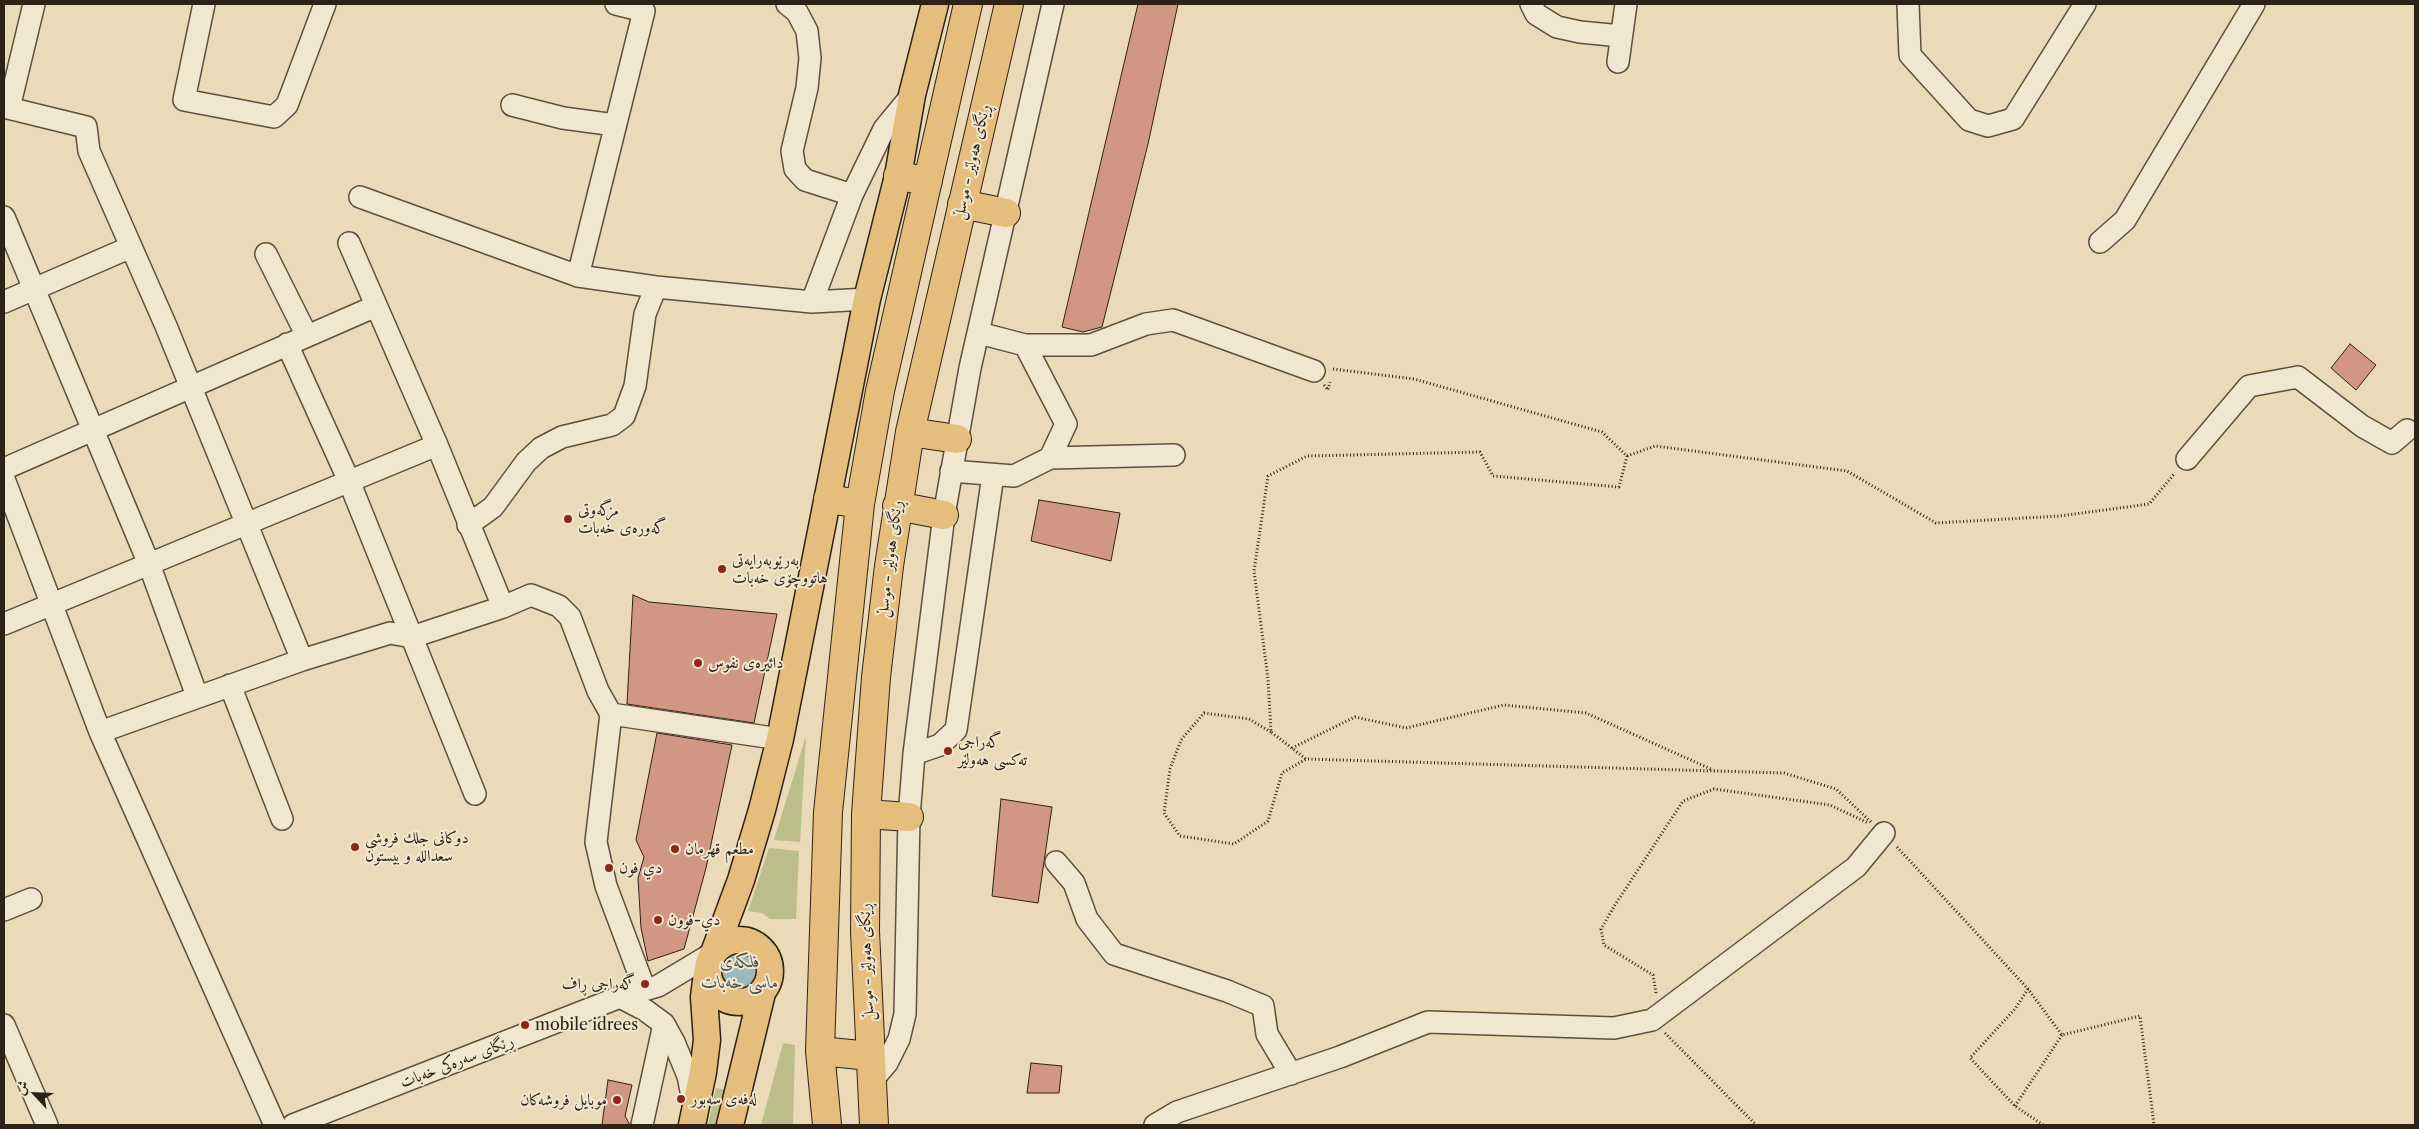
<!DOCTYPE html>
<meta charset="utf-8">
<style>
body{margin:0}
#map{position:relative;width:2419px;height:1129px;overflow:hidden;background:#eadab7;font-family:"Libre Caslon Text",Amiri,serif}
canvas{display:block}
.frame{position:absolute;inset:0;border:5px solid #2e2116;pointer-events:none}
.north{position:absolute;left:10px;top:1069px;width:50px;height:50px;-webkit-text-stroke:4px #f1e7d0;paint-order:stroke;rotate:295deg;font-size:14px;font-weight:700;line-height:20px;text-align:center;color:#2e2116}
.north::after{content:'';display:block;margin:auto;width:18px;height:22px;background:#2e2116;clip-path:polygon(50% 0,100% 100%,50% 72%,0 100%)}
</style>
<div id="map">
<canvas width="2419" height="1129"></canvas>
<div class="frame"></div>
<div class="north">ش</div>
</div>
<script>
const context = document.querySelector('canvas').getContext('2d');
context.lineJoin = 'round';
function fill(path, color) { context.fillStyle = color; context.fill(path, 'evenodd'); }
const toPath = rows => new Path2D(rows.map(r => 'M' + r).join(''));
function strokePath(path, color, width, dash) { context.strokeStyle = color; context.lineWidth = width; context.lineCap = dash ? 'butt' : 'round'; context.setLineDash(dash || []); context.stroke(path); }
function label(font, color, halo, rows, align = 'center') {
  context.font = font + ' "Libre Caslon Text",Amiri,serif'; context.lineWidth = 4; context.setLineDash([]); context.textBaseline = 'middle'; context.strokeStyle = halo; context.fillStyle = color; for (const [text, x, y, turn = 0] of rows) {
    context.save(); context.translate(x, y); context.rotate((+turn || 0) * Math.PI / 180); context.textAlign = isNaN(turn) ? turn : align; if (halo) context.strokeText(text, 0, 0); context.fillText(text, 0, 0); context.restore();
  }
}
fill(toPath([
 [806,736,800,842,774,840],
 [769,848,799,851,796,919,770,919,762,913,748,911],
 [783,1043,795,1045,793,1125,761,1125],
 [716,1088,728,1090,720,1125,708,1125]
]), '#bbbe8b');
const water = toPath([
 [738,949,748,949,760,959,764,971,762,982,755,991,743,995,733,994,722,986,719,981,716,964,725,951,738,949]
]);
fill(water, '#9cb8b9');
strokePath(water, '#707c78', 1);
const building = toPath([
 [1138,4,1178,4,1148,144,1102,327,1083,332,1062,327,1138,4],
 [2350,344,2376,365,2356,390,2331,368,2350,344],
 [1039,500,1120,513,1111,561,1031,541,1039,500],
 [633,595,649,602,777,614,754,723,627,704,633,595],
 [657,733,732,745,706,868,684,949,648,961,641,928,638,878,644,857,636,840,657,733],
 [1001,799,1052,807,1038,903,992,896,1001,799],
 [1031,1063,1062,1066,1059,1093,1027,1093,1031,1063],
 [608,1080,632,1085,625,1116,630,1125,602,1125,608,1080]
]);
fill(building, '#d29782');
strokePath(building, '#2e2116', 1);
const minor = toPath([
 [204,4,184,100,274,117,287,105,325,4],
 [787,4,797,12,807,31,810,58,807,88,792,151,795,169,805,180,852,195],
 [1531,4,1536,14,1557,27,1580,32,1621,36],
 [1908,4,1910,55,1969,120,1988,126,2013,119,2085,4],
 [1618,62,1626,4],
 [512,105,563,118,615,125],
 [4,107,86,127,89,151,166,326,302,660],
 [9,108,34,4],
 [360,197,578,276,656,287,812,302,867,299],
 [4,217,149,564,197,696],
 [2100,242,2125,220,2254,4],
 [349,243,437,445,503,607],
 [266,254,307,336],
 [578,276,644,11,616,4],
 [4,302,131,247],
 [812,302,852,195,884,129,912,95],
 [287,344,349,481,475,794],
 [1025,345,1091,345,1146,324,1173,320,1314,371],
 [1050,458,1174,455],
 [2187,459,2249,386,2298,377,2362,426,2392,443,2407,430],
 [4,469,376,306],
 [951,471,1014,476,1050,458,1066,424,1025,345,979,333],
 [4,479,100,732,275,1125],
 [468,525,493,507,526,462,541,448,562,437,612,425,624,416,635,386,645,314,656,287],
 [4,624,437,445],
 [230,685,282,819],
 [611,714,596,842,606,886,645,990],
 [100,732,302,660,390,633,412,637,503,607,531,595,559,606,570,617,598,691,611,714,780,739],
 [914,754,940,745,956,730,993,475],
 [1056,862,1074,883,1087,919,1114,954,1227,991,1263,1006,1267,1034,1291,1074],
 [4,910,31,899],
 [620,997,645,1010,664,1024,674,1042,688,1076,694,1106],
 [4,1025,47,1125],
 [870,1083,887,1063,899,1039,905,1014,909,817,914,754,944,515,970,368,1053,4],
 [293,1125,620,997,658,986,713,953],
 [642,1125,664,1024],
 [1155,1125,1177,1112,1340,1057,1428,1022,1614,1028,1652,1020,1856,867,1884,833]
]);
const major = toPath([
 '708 971a31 31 0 1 1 62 0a31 31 0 1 1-62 0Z',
 [715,950,741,880,762,810,780,739,867,299,898,176,912,95,935,4],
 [692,1125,703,1072,707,1040,704,997,707,973],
 [730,1125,762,993]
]);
const highway = toPath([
 [898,176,928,181],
 [962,204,1006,213],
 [910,432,957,439],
 [828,499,860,504],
 [897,506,944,515],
 [866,814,909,817],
 [820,1051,870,1056],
 [827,1125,820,1051,828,812,860,504,880,391,968,4],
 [874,1125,865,931,866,814,876,677,889,566,910,432,1009,4]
]);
strokePath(minor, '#5d4f3e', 24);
strokePath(major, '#2e2116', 29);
strokePath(highway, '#2e2116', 30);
strokePath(toPath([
 [1333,369,1414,379,1602,432,1627,456,1619,487,1493,476,1480,452,1307,456,1268,476,1254,571,1268,679,1271,732,1306,759,1784,773,1836,789,1871,822],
 [1324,385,1328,390,1330,382],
 [1627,456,1655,446,1847,471,1936,523,2060,516,2149,504,2175,473],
 [1271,732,1249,719,1204,713,1181,740,1170,769,1164,813,1180,836,1234,844,1268,821,1282,773,1306,759],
 [1292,748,1355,717,1406,728,1504,705,1586,713,1713,770],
 [1897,847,2028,989,2062,1035,2140,1016,2154,1125],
 [2028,989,2015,1009,1970,1058,2015,1106,2043,1125],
 [1656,993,1653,975,1604,945,1601,929,1615,905,1683,801,1714,789,1830,805,1868,823],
 [1665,1033,1756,1125],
 [2015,1106,2062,1035]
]), '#2e2116', 3, [1, 2.5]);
strokePath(minor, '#f1e7d0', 21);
strokePath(major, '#e5bd7c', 26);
strokePath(highway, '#e5bd7c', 28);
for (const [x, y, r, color] of [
 [568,519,5,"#8f2418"],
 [722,569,5,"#8f2418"],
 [698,663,5,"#8f2418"],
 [948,751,5,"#8f2418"],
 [355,847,5,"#8f2418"],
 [675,849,5,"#8f2418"],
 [609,868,5,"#8f2418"],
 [658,920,5,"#8f2418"],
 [645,984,5,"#8f2418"],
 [525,1025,5,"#8f2418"],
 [681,1099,5,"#8f2418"],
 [617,1100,5,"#8f2418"]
]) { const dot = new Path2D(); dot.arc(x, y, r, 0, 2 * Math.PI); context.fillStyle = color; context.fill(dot); strokePath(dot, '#f1e7d0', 2); }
label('16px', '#2e2116', '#f1e7d0', [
 ["ڕێگای هەولێر - موسڵ",972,162,-77],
 ["ڕێگای هەولێر - موسڵ",890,559,-83],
 ["ڕێگای هەولێر - موسڵ",867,962,-92],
 ["ڕێگای سەرەکی خەبات",457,1062,-21]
]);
label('16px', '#2e2116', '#f1e7d0', [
 ["مزگەوتى",578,510],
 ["گەورەى خەبات",578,528],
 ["به‌رێوبه‌رایه‌تی",732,560],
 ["هاتووچۆی خه‌بات",732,578],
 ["دائیرەی نفوس",708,663],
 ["گەراجی",958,742],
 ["تەکسی هەولێر",958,760],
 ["دوكانى جلك فروشي",365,838],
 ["سعدالله و بيستون",365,856],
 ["مطعم قهرمان",685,849],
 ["دي فون",619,868],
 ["دي-فوون",668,920],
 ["گەراجی ڕاف",635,984,"right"],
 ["mobile idrees",535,1025],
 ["لەفەی سەبور",691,1099],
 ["موبایل فروشەکان",607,1100,"right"]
], 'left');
label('italic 18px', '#4f4e47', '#f1e7d0', [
 ["فلکەی",740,962],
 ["ماسی خەبات",740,983]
]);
</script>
